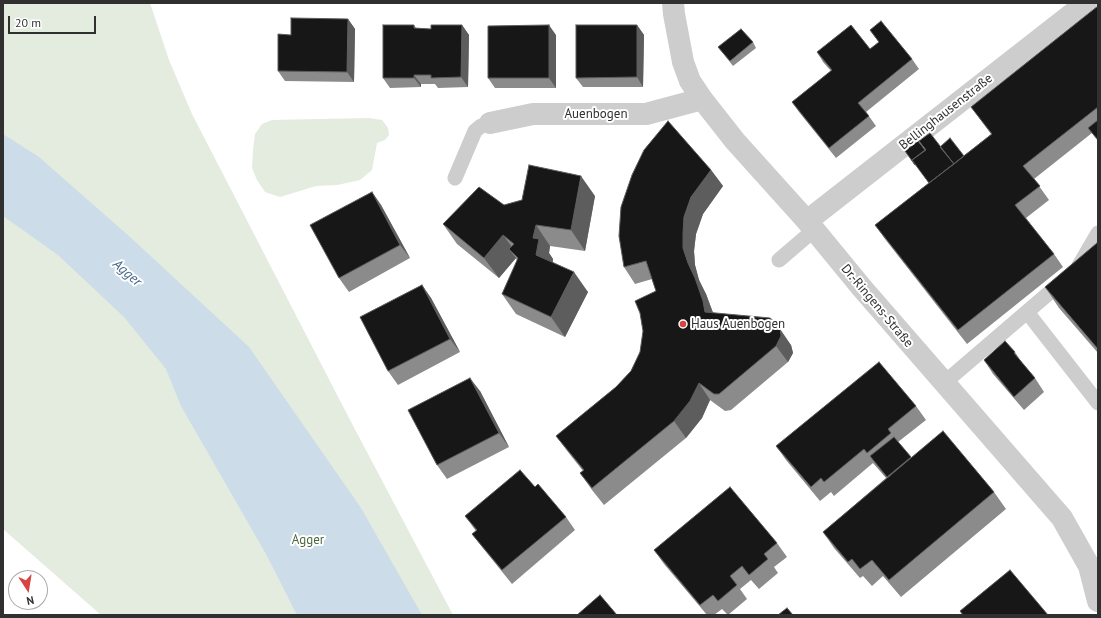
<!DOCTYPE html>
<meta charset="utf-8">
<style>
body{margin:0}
#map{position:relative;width:1101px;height:618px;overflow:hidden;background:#fff;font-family:"PT Sans",sans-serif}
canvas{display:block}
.frame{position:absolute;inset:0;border:4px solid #303030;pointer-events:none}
.north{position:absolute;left:8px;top:570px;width:40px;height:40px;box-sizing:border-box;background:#fff;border:1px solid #acacac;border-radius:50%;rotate:168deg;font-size:11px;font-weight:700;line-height:16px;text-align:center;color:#303030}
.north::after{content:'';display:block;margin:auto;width:14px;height:18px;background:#d74542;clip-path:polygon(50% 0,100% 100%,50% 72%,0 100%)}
.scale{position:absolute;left:8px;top:16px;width:88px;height:18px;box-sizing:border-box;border:2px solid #303030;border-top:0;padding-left:5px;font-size:12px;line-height:14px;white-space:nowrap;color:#303030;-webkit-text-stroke:3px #fff;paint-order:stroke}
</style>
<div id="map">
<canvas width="1101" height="618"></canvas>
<div class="frame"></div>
<div class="north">N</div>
<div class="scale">20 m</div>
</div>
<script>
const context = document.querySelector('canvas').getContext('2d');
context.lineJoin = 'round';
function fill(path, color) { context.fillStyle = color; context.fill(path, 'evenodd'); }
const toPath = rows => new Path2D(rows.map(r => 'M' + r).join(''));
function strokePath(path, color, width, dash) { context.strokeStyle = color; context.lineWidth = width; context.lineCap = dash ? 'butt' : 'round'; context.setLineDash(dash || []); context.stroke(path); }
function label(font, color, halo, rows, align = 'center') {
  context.font = font + ' "PT Sans",sans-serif'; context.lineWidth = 4; context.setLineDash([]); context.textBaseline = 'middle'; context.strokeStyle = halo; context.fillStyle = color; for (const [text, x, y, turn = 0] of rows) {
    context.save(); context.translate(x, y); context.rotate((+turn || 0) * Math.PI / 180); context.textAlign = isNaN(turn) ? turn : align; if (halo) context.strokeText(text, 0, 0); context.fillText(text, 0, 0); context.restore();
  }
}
fill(toPath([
 [3,3,150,3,169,60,192,114,349,418,453,615,101,615,3,529],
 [369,118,382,120,388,128,389,135,385,140,377,143,372,170,360,180,337,185,316,186,280,197,265,192,257,180,252,168,253,150,255,134,262,124,272,120]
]), '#e4ebdf');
fill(toPath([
 [3,134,39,157,130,237,249,347,361,508,422,615,297,615,266,554,181,406,166,369,124,317,58,255,3,216]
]), '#cddce9');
strokePath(toPath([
 [455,178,475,131,481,126,490,123],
 [779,260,814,230],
 [1027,312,1098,403],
 [944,383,1077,269,1098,233]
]), '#cdcdcd', 15);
strokePath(toPath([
 [673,3,674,14,683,62,690,81,702,99,735,141,807,221,862,288,1062,518,1089,566,1098,601],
 [490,123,533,114,646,114,702,99],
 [807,221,1086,3]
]), '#cdcdcd', 22);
fill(toPath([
 [1098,6,1098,141,1092,133,1034,179,1049,200,1026,218,1054,254,1063,267,967,344,885,239,875,225,929,183,905,151,940,147,964,156,991,134,971,107],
 [348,19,355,29,354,82,285,81,278,71,291,35],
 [414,25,416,28,431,29,462,25,469,35,468,87,438,88,435,84,421,84,421,87,390,88,383,78],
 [637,25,644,35,643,87,583,87,576,78],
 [870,30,912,59,919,69,866,112,876,126,836,158,799,112,792,102,831,71,823,62,817,52,870,49,879,42],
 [556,35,556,88,495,88,488,78],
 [753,42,756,48,733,66,718,47],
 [711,170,723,186,703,214,696,234,694,251,695,265,699,280,706,294,713,313,791,345,793,353,788,362,731,410,725,411,710,400,702,418,686,438,604,505,592,490,580,473,583,471,568,452,556,436,616,387,631,371,640,352,656,291,652,279,635,284,624,267],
 [372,192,381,205,410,258,349,292,339,278],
 [595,196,585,251,550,246,549,253,553,259,553,262,588,292,565,337,516,314,502,294,517,261,516,258,499,278,457,244,443,224,504,205],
 [1098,244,1098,353,1059,308,1045,287],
 [422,285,431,298,460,352,398,385,388,371],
 [1015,352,1024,366,1035,378,1044,392,1024,410,993,374,984,360],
 [480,391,509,447,447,479,437,465],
 [916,406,926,420,898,442,911,457,994,492,1006,509,901,597,883,576,872,586,863,576,860,578,834,548,823,532,886,478,873,463,834,496,831,492,820,501,786,460,776,446],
 [535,487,566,517,575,530,512,584,482,547,472,534,476,531,465,516],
 [777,543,787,557,774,567,778,573,759,589,751,580,740,589,747,599,728,615,722,609,714,615,707,615,664,564,654,550]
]), '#8b8b8b');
fill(toPath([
 [348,19,355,29,354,82,347,72],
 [462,25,469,35,468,87,461,77],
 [549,25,556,35,556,88,549,78],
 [637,25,644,35,643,87,637,77],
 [414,75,421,84,421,87,414,78],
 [711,170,723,186,703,214,696,234,694,251,695,265,699,280,706,294,715,318,705,312,688,263,683,248,683,234,684,217,691,197],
 [581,176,595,196,585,251,571,230],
 [372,192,381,205,410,258,400,245],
 [536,225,550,246,549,253,553,259,550,275,536,255,533,238],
 [503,235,518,255,509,249,516,258,499,278,484,258],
 [574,272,588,292,565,337,551,317],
 [422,285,431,298,460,352,450,339],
 [776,323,791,345,793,353,788,362,776,346],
 [470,378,480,391,509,447,499,433],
 [699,383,710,400,702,418,686,438,674,421]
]), '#5d5d5d');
const building = toPath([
 [1098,6,1098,107,1023,166,1040,186,1015,205,1054,254,958,330,875,225,992,134,971,107,1098,6],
 [291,18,348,19,347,72,278,71,278,34,291,35,291,18],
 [881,21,912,59,858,103,869,116,829,148,792,102,832,70,817,52,851,25,870,49,879,42,870,30,881,21],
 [383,25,414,25,414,28,431,29,431,25,462,25,461,77,431,78,431,75,414,75,414,78,383,78,383,25],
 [549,25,549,78,488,78,488,26,549,25],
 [576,25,637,25,637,77,576,78,576,25],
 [741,29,753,42,730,61,718,47,741,29],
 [1098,120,1098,140,1088,128,1098,120],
 [668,121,711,170,691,197,684,217,683,234,683,248,688,263,695,278,703,301,705,312,770,318,776,323,780,328,781,336,776,346,719,394,714,394,699,383,690,401,674,421,592,488,580,473,584,470,556,436,616,387,631,371,640,352,643,331,640,313,635,301,656,291,646,261,624,267,619,236,621,207,632,175,644,150,668,121],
 [930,133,954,164,929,183,912,160,926,150,919,141,930,133],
 [950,138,964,156,954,164,940,147,950,138],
 [918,141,925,150,912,160,915,165,905,151,918,141],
 [529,165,581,176,571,230,536,225,533,238,539,239,536,255,574,272,551,317,502,294,518,258,509,249,514,244,503,235,484,258,443,224,479,187,504,205,522,200,529,165],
 [372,192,400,245,339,278,310,225,372,192],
 [1097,243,1098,244,1098,349,1045,287,1097,243],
 [422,285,450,339,388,371,360,317,422,285],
 [1005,341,1015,352,1014,353,1035,378,1014,397,984,360,1005,341],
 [879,362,916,406,888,429,891,433,867,453,864,449,824,482,821,478,811,487,776,446,879,362],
 [470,378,499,433,437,465,408,410,470,378],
 [943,431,994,492,889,580,872,560,860,569,852,559,848,562,823,532,943,431],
 [894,437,911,457,887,477,870,456,894,437],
 [520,470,535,487,538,484,566,517,502,570,472,534,477,530,465,516,520,470],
 [730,487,777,543,764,554,768,559,749,575,742,566,730,576,737,585,718,601,713,595,700,605,654,550,730,487],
 [1010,570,1048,615,963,615,960,611,1010,570],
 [600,595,617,615,577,615,600,595],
 [787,608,793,615,778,615,787,608]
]);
fill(building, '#171717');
strokePath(building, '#5d5d5d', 1);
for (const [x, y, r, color] of [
 [683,324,4,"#d74542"]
]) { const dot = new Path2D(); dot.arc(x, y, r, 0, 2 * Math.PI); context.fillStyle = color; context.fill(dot); strokePath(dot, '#fff', 1.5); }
label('13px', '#303030', '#fff', [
 ["Bellinghausenstraße",946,112,-38],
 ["Auenbogen",596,114],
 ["Dr.-Ringens-Straße",877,306,50]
]);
label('13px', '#303030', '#fff', [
 ["Haus Auenbogen",691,324]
], 'left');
label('13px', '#4f6840', '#fff', [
 ["Agger",308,540]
]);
label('italic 14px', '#44698b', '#fff', [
 ["Agger",127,273,41]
]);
</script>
